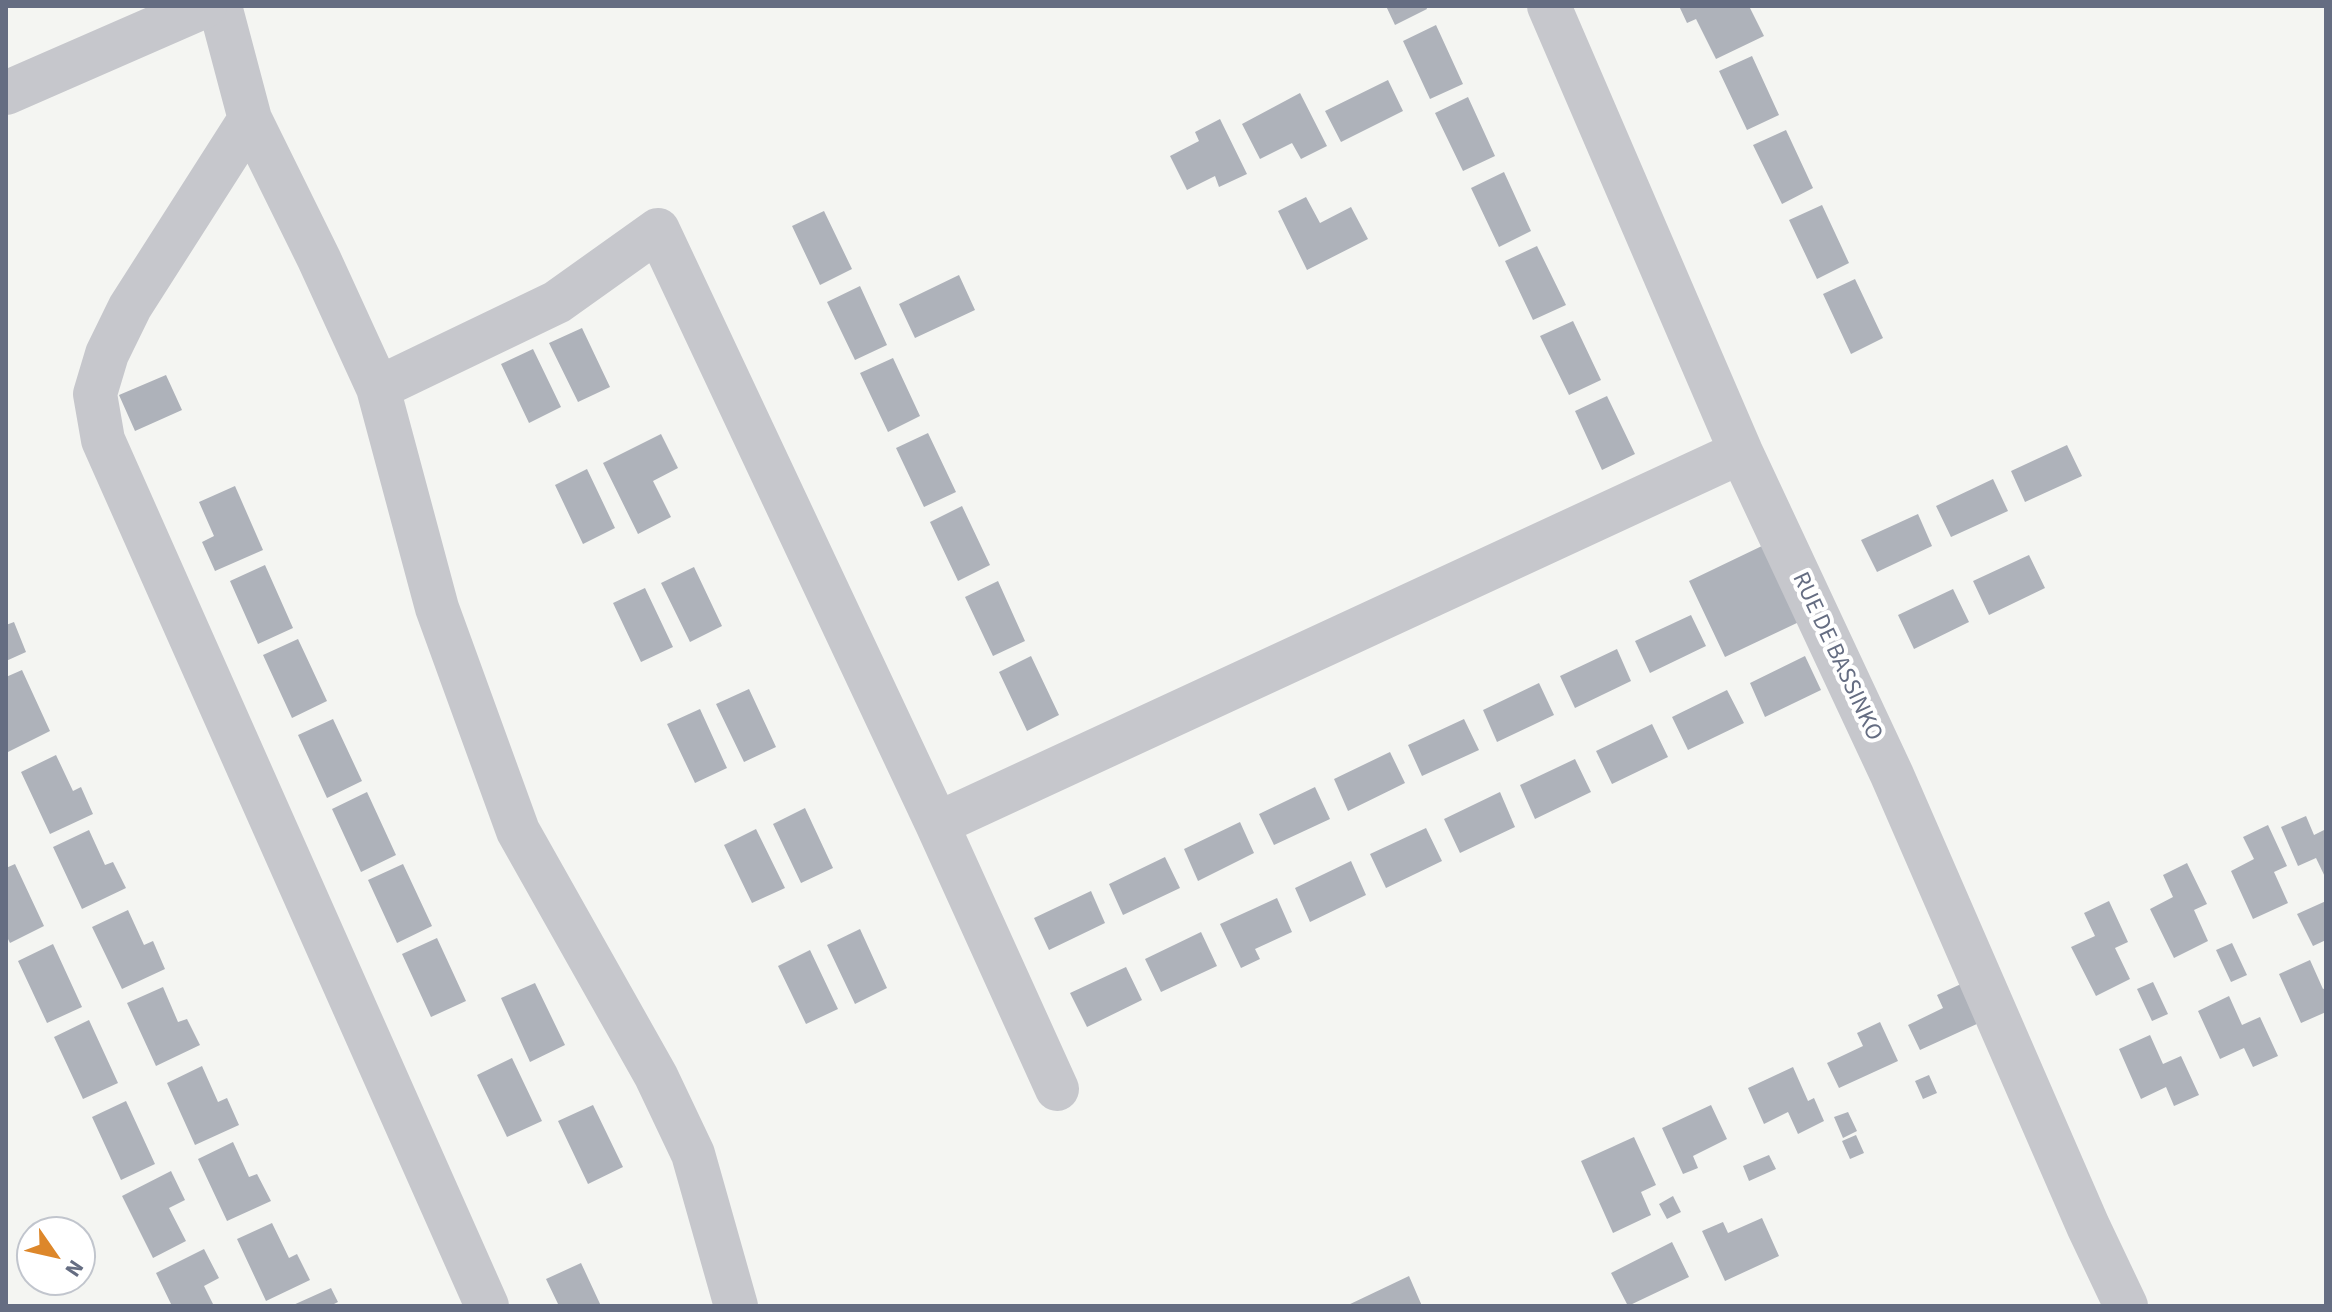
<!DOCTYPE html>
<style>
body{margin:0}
#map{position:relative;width:2332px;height:1312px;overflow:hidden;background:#f4f5f2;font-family:"Source Sans 3",sans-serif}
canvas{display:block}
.frame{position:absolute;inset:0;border:8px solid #656d82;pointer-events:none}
.north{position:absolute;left:16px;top:1216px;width:80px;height:80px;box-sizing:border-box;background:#fff;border:2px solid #c1c5cd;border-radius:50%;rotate:124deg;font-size:22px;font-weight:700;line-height:32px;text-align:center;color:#656d82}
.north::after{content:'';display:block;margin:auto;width:28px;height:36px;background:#dd872a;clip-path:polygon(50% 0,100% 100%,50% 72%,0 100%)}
</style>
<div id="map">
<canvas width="2332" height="1312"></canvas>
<div class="frame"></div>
<div class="north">N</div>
</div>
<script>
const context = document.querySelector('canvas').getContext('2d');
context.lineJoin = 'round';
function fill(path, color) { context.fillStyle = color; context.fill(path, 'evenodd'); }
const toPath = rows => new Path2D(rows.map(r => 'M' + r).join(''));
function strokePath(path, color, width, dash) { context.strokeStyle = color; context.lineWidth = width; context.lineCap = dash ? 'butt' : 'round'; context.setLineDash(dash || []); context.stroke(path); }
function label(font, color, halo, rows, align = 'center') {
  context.font = font + ' "Source Sans 3",sans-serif'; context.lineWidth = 8; context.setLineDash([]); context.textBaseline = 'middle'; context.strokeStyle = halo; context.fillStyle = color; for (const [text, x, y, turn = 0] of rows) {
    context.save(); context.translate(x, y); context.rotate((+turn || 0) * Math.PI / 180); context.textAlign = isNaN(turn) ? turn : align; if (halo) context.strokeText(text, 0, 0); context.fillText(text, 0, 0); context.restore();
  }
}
fill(toPath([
 [1386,6,1426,6,1427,9,1395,25],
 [1679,6,1749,6,1764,36,1716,59,1696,19,1687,23],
 [1436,25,1463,84,1430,99,1403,41],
 [1752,56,1779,115,1747,130,1719,71],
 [1388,80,1403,111,1341,142,1325,111],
 [1300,93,1327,146,1301,159,1292,143,1260,159,1242,124],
 [1468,97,1495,156,1463,171,1435,113],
 [1220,119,1247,174,1219,187,1215,176,1187,190,1170,156,1199,141,1195,132],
 [1786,130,1813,188,1782,204,1753,145],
 [1504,172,1531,231,1499,247,1471,188],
 [1306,197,1320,223,1351,207,1368,239,1307,270,1278,211],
 [1822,205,1849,263,1817,279,1789,220],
 [824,211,852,269,820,285,792,226],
 [1537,246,1566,305,1533,320,1505,261],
 [959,275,975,310,915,338,899,304],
 [1855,279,1883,338,1851,354,1823,294],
 [860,286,887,345,855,360,827,302],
 [1573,321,1601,380,1569,395,1540,336],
 [582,328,610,387,578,402,549,343],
 [533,349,561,407,529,423,501,364],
 [893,358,920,416,888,432,860,373],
 [166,375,182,410,135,431,119,395],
 [1607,396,1635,454,1602,470,1575,411],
 [928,433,956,492,924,507,896,448],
 [661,434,678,468,653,481,671,517,638,534,603,463],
 [2067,445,2082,476,2025,502,2011,471],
 [587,469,615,528,583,544,555,485],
 [1993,479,2008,511,1951,537,1936,506],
 [235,486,263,550,215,571,202,542,214,536,199,502],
 [962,506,990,565,958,581,930,522],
 [1918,514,1932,546,1877,572,1861,540],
 [1764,545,1799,622,1725,657,1689,581],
 [2029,555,2045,588,1989,615,1973,581],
 [265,565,293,628,258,644,230,581],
 [694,567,722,626,690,642,661,583],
 [998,581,1025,641,993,656,965,597],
 [645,588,673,647,641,662,613,603],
 [1953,589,1969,622,1914,649,1898,615],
 [1691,615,1706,646,1650,673,1635,641],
 [14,622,26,652,6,661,6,625],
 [298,639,327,701,292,718,263,655],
 [1617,649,1631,681,1575,708,1560,676],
 [1031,656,1059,715,1027,731,999,672],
 [1805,656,1821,690,1765,717,1750,683],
 [22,670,50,731,6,753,6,677],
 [1539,683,1554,715,1497,742,1483,710],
 [749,689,776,747,744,762,716,704],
 [1727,690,1744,723,1688,750,1672,717],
 [700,709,727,768,695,783,667,724],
 [333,719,362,781,327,798,298,735],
 [1464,719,1479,750,1422,776,1408,745],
 [1652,724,1668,757,1612,784,1596,751],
 [1390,752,1405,783,1348,811,1334,779],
 [56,755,73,791,81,787,93,814,50,834,21,772],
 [1575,759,1591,792,1535,819,1520,785],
 [1315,787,1330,819,1274,845,1259,814],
 [367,792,396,855,361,872,332,809],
 [1500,792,1515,827,1460,853,1444,819],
 [805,808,833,868,801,883,773,824],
 [2306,816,2314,835,2326,829,2326,879,2316,858,2298,866,2281,827],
 [1240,822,1254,853,1198,881,1184,849],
 [2268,825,2287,866,2274,872,2288,903,2253,919,2231,871,2254,859,2243,837],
 [1426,828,1442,861,1386,888,1370,854],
 [756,829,785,888,752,903,724,845],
 [89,830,105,865,113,862,126,888,82,909,53,847],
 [1165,857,1180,888,1123,915,1109,884],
 [1351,861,1366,895,1310,922,1295,888],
 [2187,863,2207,904,2194,910,2208,941,2174,958,2150,909,2173,897,2163,875],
 [15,864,44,926,10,943,6,935,6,868],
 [403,864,432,926,397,943,368,880],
 [1091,891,1105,923,1049,950,1034,918],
 [1277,898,1292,932,1255,949,1260,959,1241,968,1220,924],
 [2109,901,2128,942,2115,948,2130,979,2096,996,2071,947,2095,936,2084,913],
 [2326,901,2326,940,2313,946,2297,914],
 [128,910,144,945,153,941,165,969,122,989,92,927],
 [860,929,887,988,855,1004,827,945],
 [1201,932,1217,966,1161,992,1145,959],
 [437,938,466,1001,431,1017,402,954],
 [2232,943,2247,975,2231,982,2216,950],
 [53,944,82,1007,47,1023,18,961],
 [810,950,838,1009,806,1024,778,966],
 [2310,960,2323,989,2326,988,2326,1012,2301,1023,2279,974],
 [1126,967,1142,1000,1087,1027,1070,993],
 [2153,982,2168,1014,2152,1021,2137,989],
 [535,983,565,1045,530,1062,501,998],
 [1961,984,1979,1023,1920,1050,1908,1025,1943,1008,1937,995],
 [163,987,178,1022,187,1019,200,1045,156,1066,127,1003],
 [2229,996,2242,1025,2260,1017,2278,1056,2253,1067,2244,1048,2220,1059,2198,1011],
 [89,1020,118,1083,83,1099,54,1037],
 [1880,1022,1898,1061,1839,1088,1827,1063,1863,1046,1857,1033],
 [2150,1035,2163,1064,2181,1056,2199,1095,2174,1106,2166,1087,2141,1099,2119,1049],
 [512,1058,542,1121,507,1137,477,1075],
 [202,1066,218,1102,227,1098,239,1125,195,1145,167,1083],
 [1793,1067,1808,1101,1814,1098,1824,1121,1798,1134,1788,1112,1764,1124,1748,1088],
 [1929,1075,1937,1093,1923,1099,1915,1081],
 [126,1101,155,1164,121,1180,92,1117],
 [593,1105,623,1167,588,1184,558,1121],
 [1711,1105,1727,1139,1693,1156,1698,1168,1683,1174,1662,1128],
 [1848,1112,1857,1131,1843,1138,1834,1117],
 [1856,1135,1864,1153,1850,1159,1842,1141],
 [1634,1137,1656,1185,1641,1192,1651,1215,1613,1233,1581,1161],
 [233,1142,249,1177,257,1174,271,1201,227,1221,198,1159],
 [1769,1155,1776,1169,1749,1181,1743,1166],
 [171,1171,185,1200,169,1208,186,1241,153,1258,122,1196],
 [1673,1196,1681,1212,1667,1219,1659,1204],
 [1762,1218,1779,1256,1725,1281,1702,1231,1723,1222,1728,1233],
 [272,1223,289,1258,297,1254,310,1280,266,1301,237,1239],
 [1672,1242,1689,1277,1628,1306,1611,1273],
 [204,1249,219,1278,204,1286,214,1306,172,1306,156,1273],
 [581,1263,601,1306,559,1306,546,1279],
 [1409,1276,1422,1306,1346,1306],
 [331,1288,338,1302,330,1306,291,1306]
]), '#aeb2ba');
strokePath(toPath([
 [220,6,250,119,130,307,107,354,95,394,103,440,487,1306],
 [1549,6,1741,452,1892,775,2088,1226,2126,1306],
 [250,119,319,259,378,388,437,608,518,831,656,1076,693,1154,736,1306],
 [378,388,557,302,658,230,937,824,1057,1089],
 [937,824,1741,452]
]), '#c6c7cc', 44);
strokePath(toPath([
 [6,93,205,6]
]), '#c6c7cc', 44);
label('24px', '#656d82', '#fff', [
 ["RUE DE BASSINKO",1836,657,65]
]);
</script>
